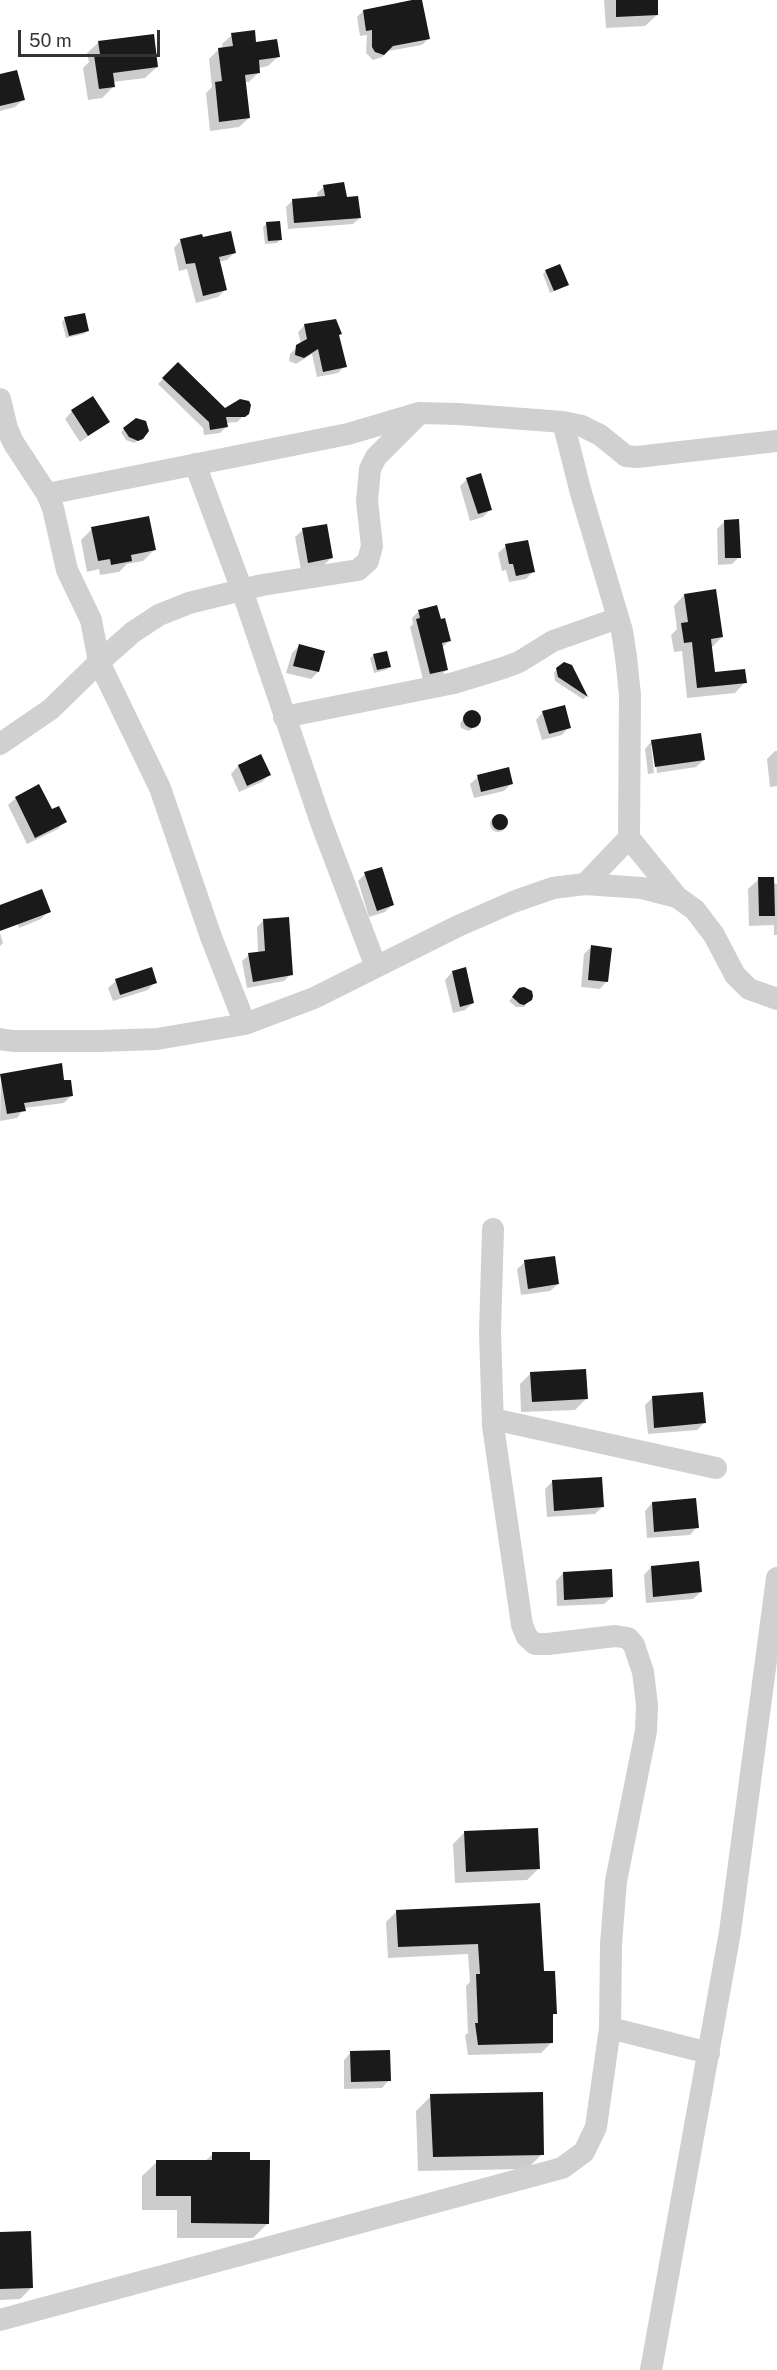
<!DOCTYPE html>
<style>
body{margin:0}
#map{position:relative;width:777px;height:2370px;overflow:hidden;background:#fff;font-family:"Public Sans",sans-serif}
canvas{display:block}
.scale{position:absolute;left:18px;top:30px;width:142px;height:27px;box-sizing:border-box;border:3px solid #333;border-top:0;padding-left:8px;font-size:18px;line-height:21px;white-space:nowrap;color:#333;-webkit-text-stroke:4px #fff;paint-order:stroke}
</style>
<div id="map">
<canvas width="777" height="2370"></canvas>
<div class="scale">50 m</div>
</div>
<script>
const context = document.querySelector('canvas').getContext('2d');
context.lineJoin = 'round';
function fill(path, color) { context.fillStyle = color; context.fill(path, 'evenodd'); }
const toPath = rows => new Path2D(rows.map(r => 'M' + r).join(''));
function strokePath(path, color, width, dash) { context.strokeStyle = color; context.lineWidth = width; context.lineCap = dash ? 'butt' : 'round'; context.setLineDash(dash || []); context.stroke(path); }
fill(toPath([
 [421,0,428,39,422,45,388,51,382,57,373,60,366,53,367,35,360,36,357,17,363,11],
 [604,0,656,0,657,15,645,26,606,28],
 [232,35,255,44,278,57,268,66,258,68,259,72,249,82,245,82,249,118,239,127,210,131,206,93,212,87,209,59,219,49,223,49,222,44],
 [99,42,157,67,145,78,113,82,113,87,102,98,88,100,83,68,89,62,87,53],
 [0,76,23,100,15,107,0,111],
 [324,187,345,199,360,218,353,224,288,229,286,207,293,200,318,198,317,193],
 [267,223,281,239,277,243,265,244,263,227],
 [202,239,235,252,227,260,218,262,226,289,218,297,196,303,187,269,179,271,174,248,181,240],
 [546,271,567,285,550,293,543,274],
 [65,318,87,331,84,334,66,338,62,322],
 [305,325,338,335,345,366,338,373,317,377,312,354,296,364,289,361,290,354,301,344,298,332],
 [178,364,225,410,250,410,237,422,225,423,226,427,220,433,204,435,203,428,158,384],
 [72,411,108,422,80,442,65,419],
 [124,429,142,438,134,443,126,440,121,432],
 [467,479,491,509,483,517,470,521,460,486],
 [724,522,739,557,732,564,718,565,717,529],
 [92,529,154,550,143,561,127,564,119,572,100,575,99,569,87,572,81,540],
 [303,530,331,558,324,565,301,570,295,537],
 [506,546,533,572,526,579,509,582,506,570,502,571,498,553],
 [684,595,722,637,711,648,714,674,745,682,735,693,687,698,682,651,674,652,671,635,677,629,674,606],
 [418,612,449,641,443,647,446,670,440,677,423,680,410,627,413,624,412,618],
 [299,646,318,672,311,679,286,673,292,653],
 [374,655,389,667,386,670,374,673,370,658],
 [571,666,586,697,583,699,555,681,554,673,557,669],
 [472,711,476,712,480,719,480,723,469,731,461,728,460,724,464,717],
 [543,712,569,727,562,735,542,740,536,720],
 [652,741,704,760,696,767,657,773,654,745,651,745,654,773,648,774,645,749],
 [775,751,777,751,777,786,770,787,767,759],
 [260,756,269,775,262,782,239,792,231,774,238,766],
 [478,777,512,783,504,791,474,798,470,784],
 [16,798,65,821,58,829,27,844,8,805],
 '490 824a8 8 0 1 1 16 0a8 8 0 1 1-16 0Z',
 [365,874,392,905,385,912,369,917,358,881],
 [759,879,777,884,777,935,774,935,774,925,749,926,748,889],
 [11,907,49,911,41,919,19,928],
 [263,921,291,974,284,981,247,988,242,961,249,955,258,953,257,927],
 [0,933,3,943,0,946],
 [591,947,607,981,600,989,581,987,584,954],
 [452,972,473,1003,465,1010,453,1013,445,980],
 [116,981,155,982,148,990,113,1001,108,988],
 [520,990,532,996,524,1007,516,1007,509,1001],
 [1,1076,63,1082,72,1095,64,1103,24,1108,17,1118,0,1121],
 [525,1262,558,1284,550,1291,521,1295,517,1269],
 [531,1373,586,1399,575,1410,521,1412,520,1384],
 [652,1398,705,1422,697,1430,648,1434,645,1405],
 [553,1481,602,1507,595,1514,547,1517,545,1489],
 [652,1503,697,1527,690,1535,647,1538,645,1511],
 [651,1567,701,1592,693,1599,646,1603,644,1575],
 [563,1573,612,1597,604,1604,557,1606,556,1581],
 [465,1832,538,1869,527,1880,455,1883,453,1844],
 [538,1904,542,1973,555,2013,551,2017,552,2042,541,2053,468,2055,465,2035,468,2033,466,1986,470,1982,468,1954,388,1958,386,1922,397,1911],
 [351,2052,389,2080,382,2088,344,2089,344,2060],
 [431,2096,542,2154,527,2169,418,2171,416,2111],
 [213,2154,248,2161,268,2223,253,2238,177,2238,177,2210,142,2210,142,2176,157,2162,204,2162],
 [0,2234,31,2288,20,2299,0,2300]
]), '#0003');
fill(toPath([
 [412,0,422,0,430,39,393,46,384,55,375,52,372,47,372,30,366,31,363,10],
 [616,0,658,0,658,15,616,17],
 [255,30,256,42,277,39,280,57,259,60,260,73,245,75,250,118,219,122,215,82,222,81,218,48,233,46,231,33],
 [154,34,158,67,113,73,115,87,99,89,94,55,100,54,98,41],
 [17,70,25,100,0,106,0,74],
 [344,182,347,197,358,196,361,218,294,223,292,199,325,196,323,185],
 [280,221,282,240,268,241,266,222],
 [231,231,236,253,219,257,227,290,203,296,195,263,186,264,180,239,202,234,203,237],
 [560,264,569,285,554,291,545,270],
 [85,313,89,331,69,336,64,317],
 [336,319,342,334,339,335,347,367,323,372,318,349,304,358,295,355,296,345,307,339,304,324],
 [178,362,225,408,240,399,249,401,251,405,249,414,245,417,226,417,228,427,210,430,209,422,162,378],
 [93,396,110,422,88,436,71,410],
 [136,418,146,421,149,431,143,439,138,441,129,437,123,428],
 [481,473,492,510,478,514,466,478],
 [149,516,156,550,131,555,132,561,111,565,110,559,98,561,91,527],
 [739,519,741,558,725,558,724,520],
 [327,524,333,558,308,563,302,528],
 [528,540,535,572,516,576,513,564,509,564,505,544],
 [716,589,723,637,711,639,715,672,745,669,747,683,697,688,692,642,684,643,681,623,688,622,684,594],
 [437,605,441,619,445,618,451,641,442,643,448,670,430,674,416,619,420,618,418,610],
 [299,644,325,651,319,672,293,666],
 [387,651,391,667,377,670,373,654],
 [564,662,572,665,588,697,558,677,556,668],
 [565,705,571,728,549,734,542,711],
 '463 719a9 9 0 1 1 18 0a9 9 0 1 1-18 0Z',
 [701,733,705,760,655,767,651,740],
 [261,754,271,775,247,786,238,765],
 [509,767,513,784,481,792,477,775],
 [39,784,52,809,59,806,67,822,35,838,15,797],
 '492 822a8 8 0 1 1 16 0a8 8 0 1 1-16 0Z',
 [382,867,394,905,377,911,364,872],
 [758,877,774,877,775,916,759,916],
 [42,889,51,912,0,931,0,905],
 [289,917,293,975,253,982,248,953,265,951,263,919],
 [591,945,612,948,608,982,588,980],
 [152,967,157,983,120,995,115,979],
 [466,967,474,1003,460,1007,452,971],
 [524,987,532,991,533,996,532,1000,524,1005,520,1004,512,997,519,988],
 [62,1063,64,1080,71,1080,73,1096,24,1103,26,1111,7,1114,0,1074],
 [555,1256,559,1284,528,1289,524,1260],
 [586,1369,588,1399,532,1402,530,1372],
 [703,1392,706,1423,654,1428,652,1396],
 [602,1477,604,1507,554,1511,552,1480],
 [696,1498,699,1528,654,1532,652,1502],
 [699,1561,702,1592,653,1597,651,1566],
 [612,1569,613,1597,564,1600,563,1572],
 [538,1828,540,1869,466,1872,464,1831],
 [540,1903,544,1971,555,1971,557,2014,553,2014,553,2043,478,2045,475,2023,478,2023,476,1974,480,1974,478,1944,398,1947,396,1910],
 [390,2050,391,2081,351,2082,350,2051],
 [543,2092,544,2155,433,2157,430,2094],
 [212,2152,250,2152,250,2160,270,2160,269,2224,191,2223,191,2196,156,2196,156,2160,212,2160],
 [31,2231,33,2288,0,2289,0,2232]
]), '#1a1a1a');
strokePath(toPath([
 [0,399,7,428,13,442,47,494,53,508,67,570,91,620,99,662,51,709,0,744],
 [563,422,582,426,600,435,626,456,637,457,777,441],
 [195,464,242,590,322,825,376,967],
 [47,494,348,434,419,413,458,414,563,422,581,493,622,631,626,657,630,695,629,838,677,897,695,910,714,935,735,975,749,989,777,999],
 [284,717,454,683,503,668,519,662,553,641,618,618],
 [585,884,629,838],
 [245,1024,211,937,160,788,99,662,133,632,159,615,189,603,262,585,358,570,368,561,372,546,367,501,370,469,376,457,419,414],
 [0,1039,13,1041,99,1041,157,1039,245,1024,314,998,458,926,513,902,553,888,585,884,642,888,677,897],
 [493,1419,716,1468],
 [610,2028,709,2053],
 [0,2320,562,2168,584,2152,596,2127,610,2028,611,1944,616,1881,646,1731,647,1705,643,1672,634,1645,628,1638,615,1636,548,1644,535,1644,527,1637,522,1625,493,1426,490,1332,493,1229],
 [651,2370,730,1932,777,1578]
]), '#d0d0d0', 22);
</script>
